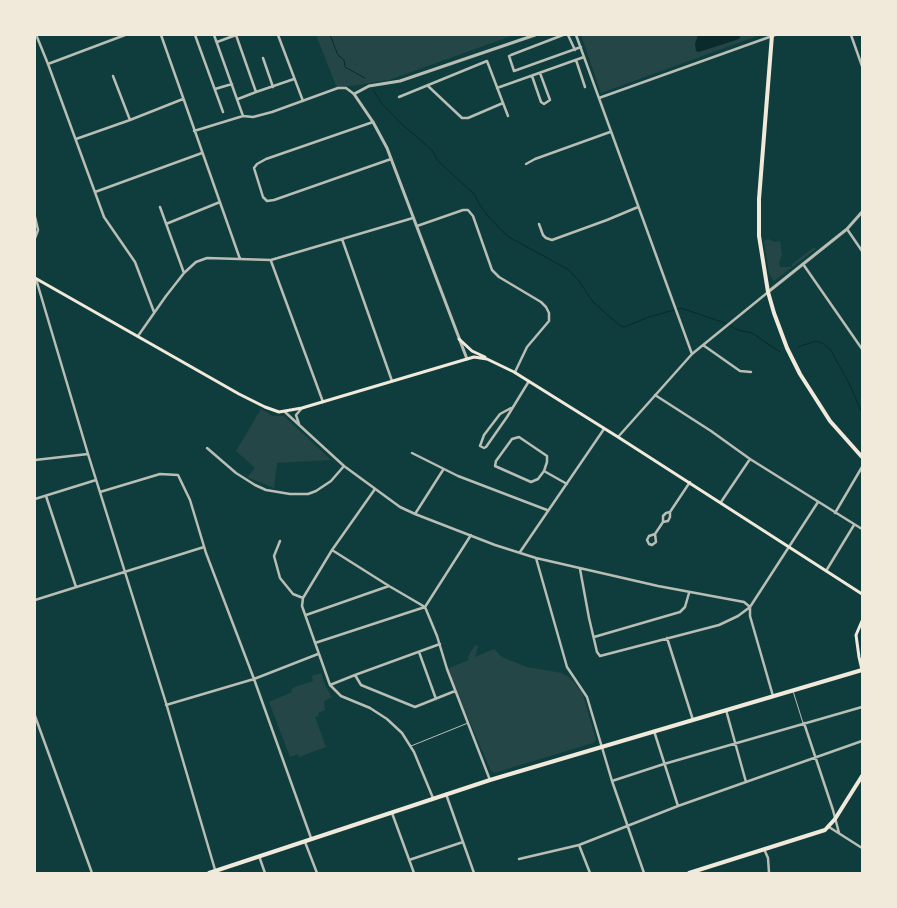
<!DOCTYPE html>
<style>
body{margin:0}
#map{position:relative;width:897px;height:908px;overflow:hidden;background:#0f3d3e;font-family:"IBM Plex Serif",serif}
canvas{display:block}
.frame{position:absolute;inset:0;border:36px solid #f1e9da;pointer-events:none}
</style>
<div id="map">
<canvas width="897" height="908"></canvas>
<div class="frame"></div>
</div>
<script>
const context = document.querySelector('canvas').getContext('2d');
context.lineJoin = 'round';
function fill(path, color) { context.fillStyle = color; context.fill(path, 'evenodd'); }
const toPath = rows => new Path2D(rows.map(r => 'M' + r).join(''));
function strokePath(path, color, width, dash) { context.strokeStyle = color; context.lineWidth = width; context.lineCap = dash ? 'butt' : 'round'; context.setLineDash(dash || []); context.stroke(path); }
fill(toPath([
 [316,35,514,35,389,80,337,88],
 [581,35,760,35,601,93],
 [768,239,775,242,780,241,782,255,779,262,780,267,792,267,792,264,814,247,816,249,774,281,769,273,764,241],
 [261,409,273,416,284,416,331,460,277,463,274,488,247,477,255,468,236,451],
 [475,645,478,646,475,657,494,649,502,657,527,667,562,673,570,678,582,692,596,740,593,743,494,773,491,771,447,669,469,660,468,657],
 [321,673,325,685,332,697,324,701,325,710,318,713,319,716,315,717,326,747,299,757,298,754,290,757,269,702,292,692,291,689,295,687,313,681,312,676]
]), '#244646');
fill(toPath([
 [698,35,741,35,739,39,699,52,696,51,695,44]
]), '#0a2a2b');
strokePath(toPath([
 [330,35,338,55,344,60,345,67,365,78],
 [373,90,382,104,395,117,397,120,432,150,438,161,475,195,478,202,487,215,507,236,569,270,579,281,593,302,619,325,624,327,649,317,681,308,722,322,738,330,752,333,780,352],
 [798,347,816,341,822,343,830,349,849,383,862,413]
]), '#0a2a2b', 1);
strokePath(toPath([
 [793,691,803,723],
 [411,746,468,723]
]), '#b8beb3', 1);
strokePath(toPath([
 [161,35,240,259],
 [195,35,223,112],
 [214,35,243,116],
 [236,35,256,92,238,99],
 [278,35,303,101],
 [563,35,511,55,509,56,514,71,581,47],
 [568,35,575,50],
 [576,35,692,354],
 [851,35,862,66],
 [35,36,37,37,48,64,104,217,135,262,154,312],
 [217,42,236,35],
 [263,58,273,87],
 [576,60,585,87],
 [48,64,125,35],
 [113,76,130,120],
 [532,76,541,102,544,104,550,100,540,73],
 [428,86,462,118,468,118,503,103],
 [497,88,584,57],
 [215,89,232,84],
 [256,92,294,79],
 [399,97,487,61,508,116],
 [599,98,775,35],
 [373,122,266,159,257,164,254,168,263,197,267,201,274,200,391,159],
 [194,131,243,116,253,117,272,112,338,88,346,88,354,94],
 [76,139,130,120,183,99],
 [526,164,535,159,610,132],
 [95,192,202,153],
 [160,207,184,273],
 [35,217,38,230,35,238],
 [166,224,220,202],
 [539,224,543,235,546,238,552,240,607,220,638,207],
 [417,226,463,210,468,210,473,216,492,270,499,277,541,302,546,307,549,313,549,321,527,347,515,372],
 [847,229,862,251],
 [342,239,392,381],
 [271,261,323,402],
 [803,264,862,349],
 [36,279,88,454,166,703,216,873],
 [138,336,166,296,184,273,196,262,207,258,271,260,413,218],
 [703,345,740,371,751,372],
 [655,395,711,431,750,459,862,529],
 [511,408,500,414,484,435,480,446,484,448,486,447,507,417,529,381],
 [285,412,344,466,400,507,415,514,495,545,536,558,658,586,744,602,750,607],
 [299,424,296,415,302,408],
 [618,437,692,354,767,293],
 [207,448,236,473,255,485,266,490,290,494,308,494,316,491,331,481,344,466],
 [412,453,458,476,547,510],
 [35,460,88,454],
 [544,471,547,462,547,456,519,437,512,439,496,461,495,466,531,482,538,479,544,471,567,484],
 [375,489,332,550,303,598,302,606,330,685,341,696,370,708,387,719,402,733,414,752,433,798],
 [100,492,160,474,178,475,190,500,206,553,254,679,311,838],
 [46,496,76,587],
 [35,499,96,480],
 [721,502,750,459],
 [835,513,862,467],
 [415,514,443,470],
 [663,522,668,521,670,517,670,512],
 [655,534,656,542,652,545,649,544,647,540,649,536,655,534,663,522,663,516,666,513,670,512,690,482],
 [280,541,274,556,280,578,293,594,303,598],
 [332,550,389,586,425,607,437,636,447,669,490,780],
 [520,552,604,429],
 [536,558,567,667,587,697,612,781,644,873],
 [580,569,589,618,597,652,600,656,719,625,738,616,750,607,818,502],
 [826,571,854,525],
 [35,600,204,547],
 [750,607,750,616,773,696],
 [306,615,389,586],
 [594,637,680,612,685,607,689,593],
 [667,638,693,720],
 [315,643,425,607,471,535],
 [419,652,436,699],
 [355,675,440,644],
 [330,685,355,675,361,685,415,707,455,691],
 [166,705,254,679,318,654],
 [726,710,746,782],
 [35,716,92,873],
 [804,723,833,810,839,833],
 [654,731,678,806],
 [612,781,664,764,862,707],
 [446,794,474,873],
 [392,813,414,873],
 [829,827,862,848],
 [305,842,317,873],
 [579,845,590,873],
 [764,849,768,858,769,873],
 [259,856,265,873],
 [519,859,579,845,678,806,862,741],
 [409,860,463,842]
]), '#b8beb3', 2.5);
strokePath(toPath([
 [768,292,847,229,862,212],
 [467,359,387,148,373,122,354,94,369,86,400,81,535,35]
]), '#b8beb3', 3);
strokePath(toPath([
 [35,278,239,394,265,407,279,412,302,408,467,359,474,357,487,359,514,372,618,437,862,594],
 [459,339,472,351,485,357],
 [862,621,856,635,859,657,862,670]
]), '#f1e9da', 3);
strokePath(toPath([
 [772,35,759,199,759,236,768,292,774,313,787,348,800,374,830,421,862,457],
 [209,873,490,780,862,670],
 [689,873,825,830,835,819,862,776]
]), '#f1e9da', 4);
</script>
